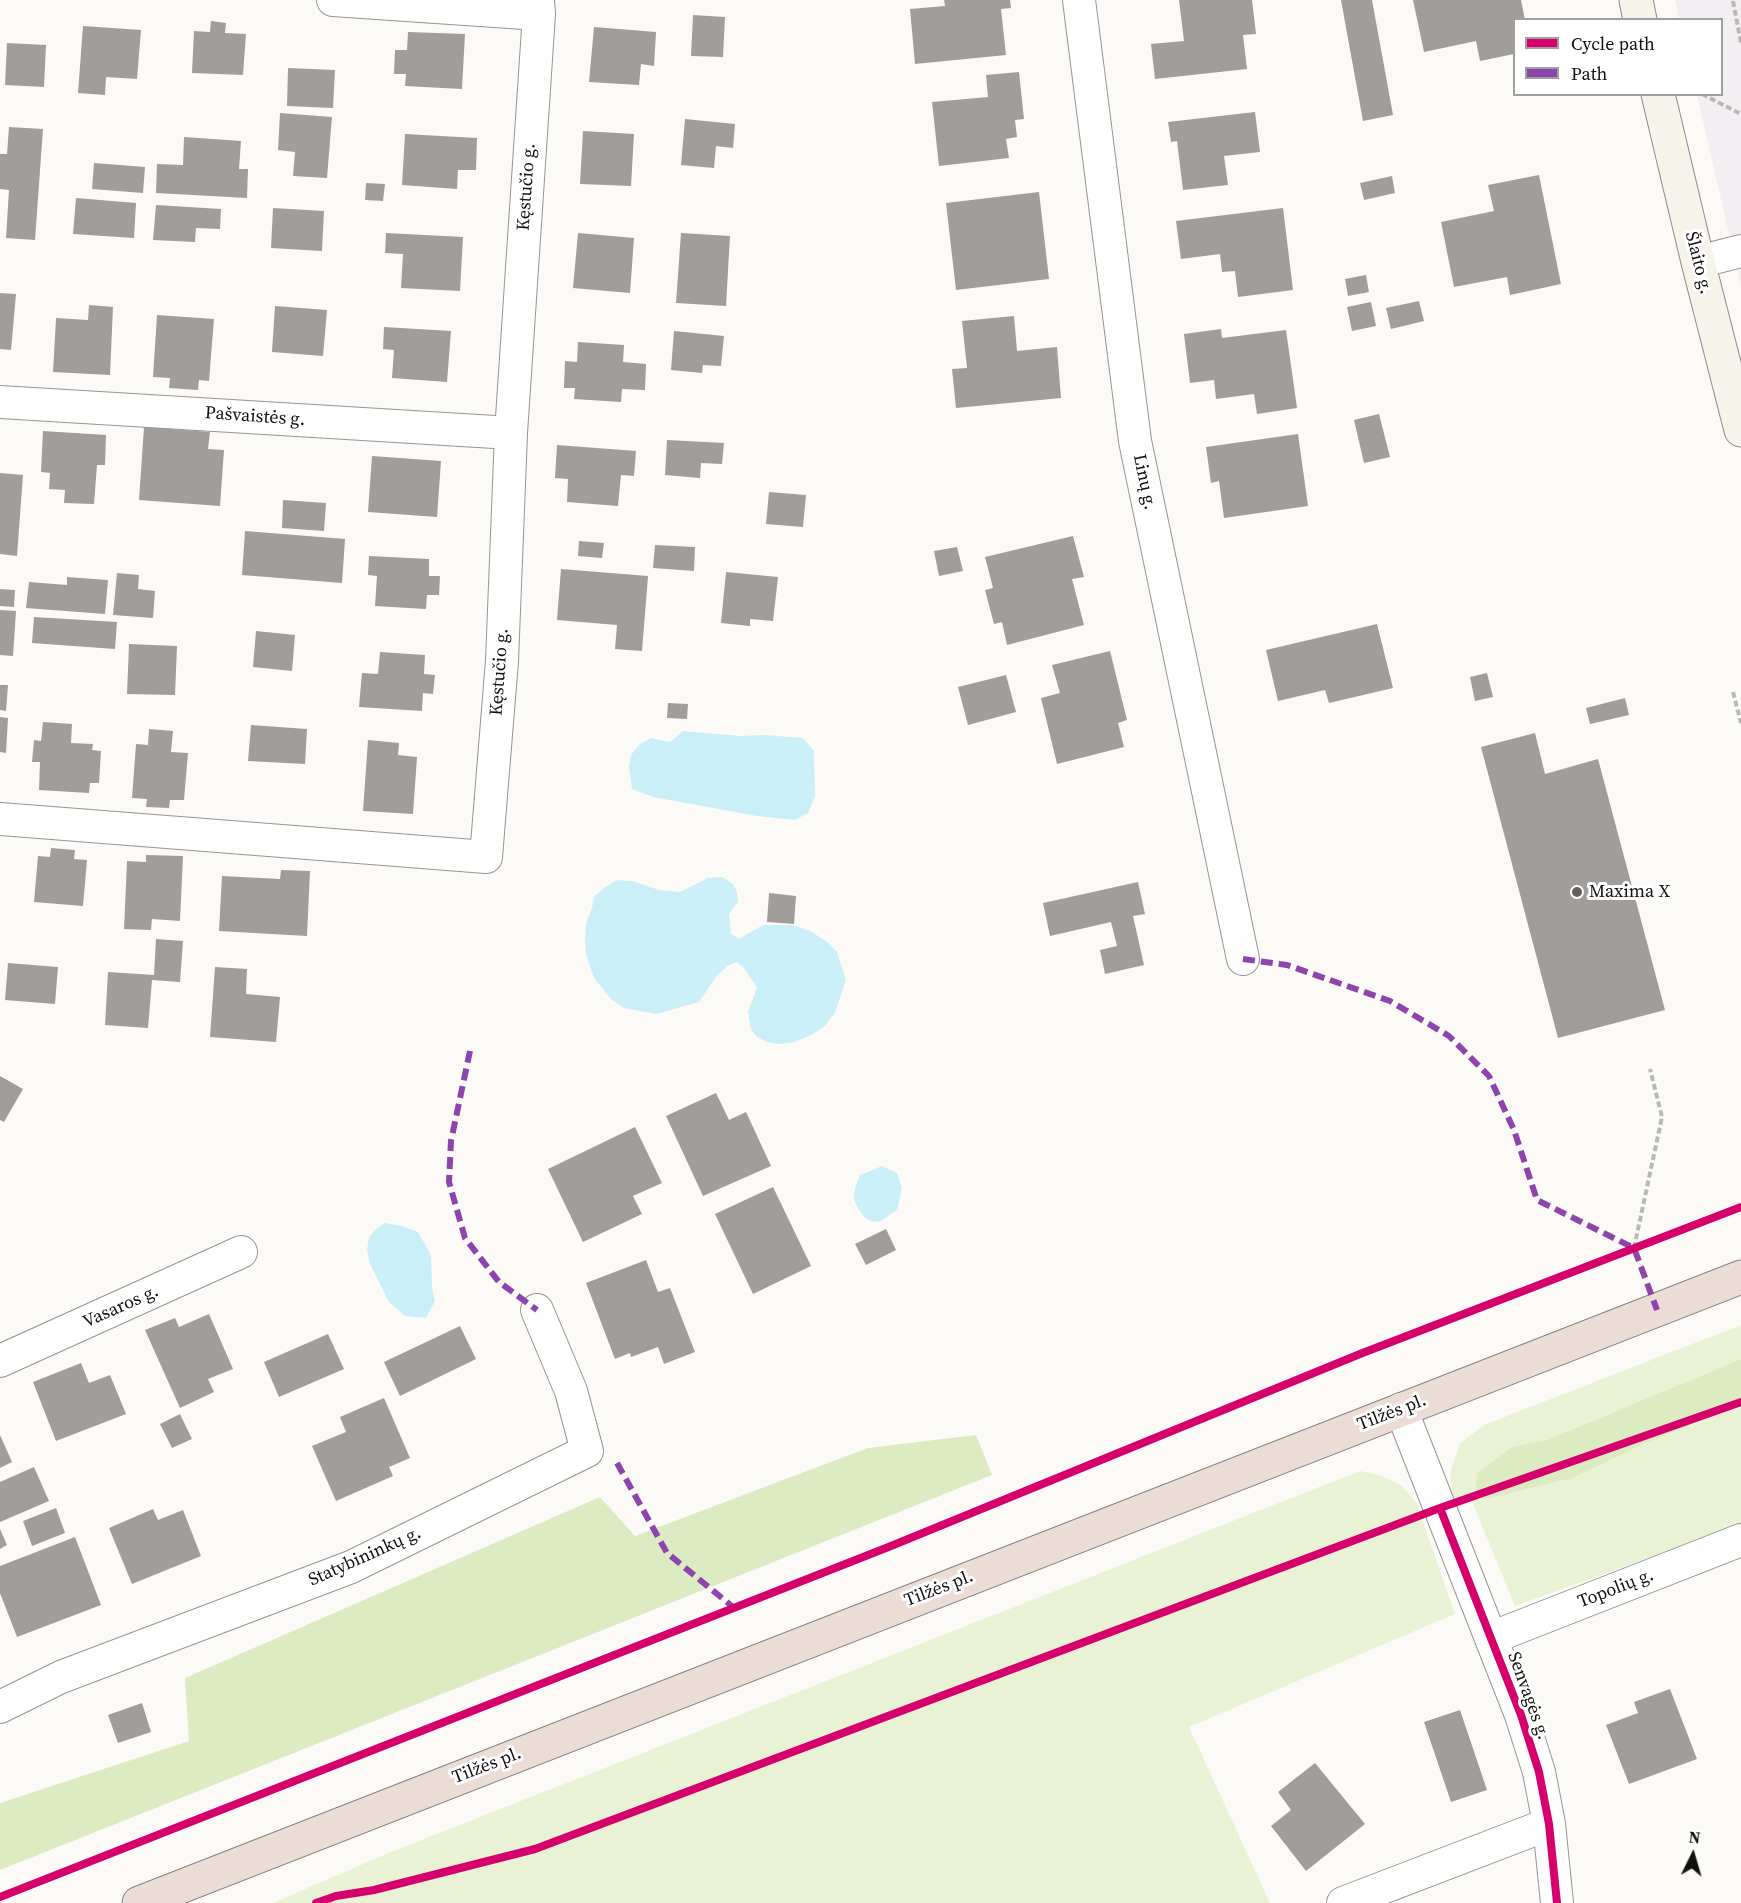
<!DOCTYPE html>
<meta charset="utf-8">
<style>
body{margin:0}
#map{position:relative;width:1741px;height:1903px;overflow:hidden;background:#fcfaf6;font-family:"Source Serif 4",serif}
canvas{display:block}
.legend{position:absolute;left:1513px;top:18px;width:210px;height:78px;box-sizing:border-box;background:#fff;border:2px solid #9f9f9f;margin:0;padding:8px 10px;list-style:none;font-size:18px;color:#101010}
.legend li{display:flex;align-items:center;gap:12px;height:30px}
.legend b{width:30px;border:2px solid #9f9f9f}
.north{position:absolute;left:1663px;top:1825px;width:60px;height:60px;-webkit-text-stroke:4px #fff;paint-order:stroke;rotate:5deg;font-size:16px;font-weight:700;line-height:24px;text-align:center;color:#101010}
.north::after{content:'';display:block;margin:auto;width:21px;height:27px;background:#101010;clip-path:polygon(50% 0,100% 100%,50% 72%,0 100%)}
</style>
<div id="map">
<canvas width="1741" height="1903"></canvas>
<ul class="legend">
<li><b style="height:8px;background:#d6006c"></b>Cycle path</li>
<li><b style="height:8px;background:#8e44ad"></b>Path</li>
</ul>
<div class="north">N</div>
</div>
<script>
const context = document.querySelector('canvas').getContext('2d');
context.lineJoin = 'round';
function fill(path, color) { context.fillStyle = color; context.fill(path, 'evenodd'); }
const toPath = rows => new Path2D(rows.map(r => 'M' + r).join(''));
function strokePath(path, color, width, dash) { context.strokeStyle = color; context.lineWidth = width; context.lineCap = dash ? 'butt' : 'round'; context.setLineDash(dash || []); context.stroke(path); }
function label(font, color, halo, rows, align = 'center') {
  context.font = font + ' "Source Serif 4",serif'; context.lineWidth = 6; context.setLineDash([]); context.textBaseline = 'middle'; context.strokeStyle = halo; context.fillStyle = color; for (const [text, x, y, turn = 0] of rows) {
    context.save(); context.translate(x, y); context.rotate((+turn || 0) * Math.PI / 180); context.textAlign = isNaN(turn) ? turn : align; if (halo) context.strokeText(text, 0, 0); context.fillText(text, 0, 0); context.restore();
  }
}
fill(toPath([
 [1675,0,1741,0,1741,286,1697,95,1722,94,1722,20,1679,19]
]), '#f3eef2');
fill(toPath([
 [1741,1325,1741,1359,1547,1440,1514,1446,1486,1499,1573,1478,1642,1445,1741,1404,1741,1523,1646,1559,1515,1606,1469,1494,1453,1498,1450,1473,1460,1443,1484,1425],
 [1360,1471,1380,1475,1401,1485,1416,1502,1455,1614,1189,1727,1270,1903,273,1903,386,1854]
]), '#eaf2d5');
fill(toPath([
 [1741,1359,1741,1404,1642,1445,1573,1478,1486,1499,1475,1486,1478,1472,1514,1446,1547,1440],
 [976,1435,992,1475,0,1870,0,1803,189,1741,185,1678,600,1497,635,1536,868,1448]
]), '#dcebc2');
fill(toPath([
 [683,731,741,736,764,735,803,738,814,751,815,796,808,813,795,820,757,816,653,797,632,789,629,767,631,755,640,744,651,738,670,742],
 [722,877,733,884,737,892,738,902,729,914,731,934,739,939,763,925,793,925,810,931,826,941,837,952,846,980,835,1013,824,1027,811,1035,795,1042,779,1044,767,1042,757,1037,751,1029,748,1012,757,987,742,966,736,962,727,966,716,977,699,1002,656,1014,624,1008,611,999,594,978,586,954,585,942,586,923,592,908,594,897,604,888,617,880,632,881,659,890,680,892,708,878],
 [882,1166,897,1173,902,1188,897,1210,881,1221,873,1222,865,1218,859,1210,854,1200,855,1188,860,1175],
 [385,1223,402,1226,418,1232,431,1255,432,1288,435,1301,426,1318,405,1316,389,1302,370,1264,367,1250,369,1237,376,1229]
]), '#caeff8');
fill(toPath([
 [944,0,1010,0,1011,8,1001,9,1006,55,915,64,910,9,945,6],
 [1179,0,1252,0,1256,34,1243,35,1247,69,1155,79,1151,44,1184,41],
 [1341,0,1372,0,1393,115,1363,121],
 [1413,0,1521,0,1525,20,1514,20,1514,54,1480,61,1476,41,1424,52],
 [693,15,725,17,723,57,691,56],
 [211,21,226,23,225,33,246,34,243,75,192,73,194,31,210,32],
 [83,26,141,30,137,79,106,77,105,95,78,93],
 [594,27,656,32,654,66,641,64,639,85,589,82],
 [408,32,465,34,462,89,405,86,406,74,394,74,395,50,407,50],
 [7,43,46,45,44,87,5,85],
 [288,68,335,70,333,108,287,106],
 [1019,72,1024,119,1015,120,1017,137,1006,139,1009,158,939,166,932,102,988,97,986,75],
 [1255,112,1260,152,1224,156,1228,185,1183,190,1177,141,1171,142,1168,122],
 [280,113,332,117,327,178,293,176,295,152,278,150],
 [685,119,735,124,733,148,716,146,714,168,681,165],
 [9,127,43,129,35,240,6,238,9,190,0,189,0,154,7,154],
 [583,131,634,134,631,186,580,184],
 [405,134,477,138,476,170,458,170,457,189,402,185],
 [184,137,241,141,239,169,248,169,247,198,156,193,157,164,183,165],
 [94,163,145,167,143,193,92,189],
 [1539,175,1561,284,1510,295,1507,277,1454,287,1441,222,1494,211,1488,185],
 [1392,176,1395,193,1364,200,1360,183],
 [366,183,385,184,383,201,365,200],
 [1039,192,1049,279,956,290,946,203],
 [76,198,136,203,134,238,73,234],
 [156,205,221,209,220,229,196,228,195,242,153,240],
 [273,208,324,211,322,251,271,248],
 [1283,208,1293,290,1238,297,1235,271,1222,272,1220,254,1181,259,1176,221],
 [386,233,463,237,460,291,401,288,403,254,385,253],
 [578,233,634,238,630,293,573,288],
 [681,233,730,236,726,306,676,303],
 [1366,275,1369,292,1348,296,1345,279],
 [0,293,16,294,11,350,0,349],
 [1419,301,1424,321,1391,329,1386,308],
 [1371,302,1376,326,1352,331,1347,307],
 [89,305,113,307,110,375,53,372,56,318,88,320],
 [275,306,327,310,323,356,272,352],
 [157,315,214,319,209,381,199,380,198,390,169,388,170,378,153,377],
 [1014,316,1017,351,1057,347,1061,398,956,408,952,369,967,368,962,321],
 [384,327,451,331,447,382,392,378,394,350,383,349],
 [1221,329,1222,338,1286,330,1297,408,1257,414,1254,394,1216,399,1214,380,1190,383,1184,334],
 [674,331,724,336,721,366,703,365,702,373,671,370],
 [578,342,624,345,623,362,646,364,645,390,622,389,621,402,574,399,575,388,564,388,565,361,577,362],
 [1379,414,1390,457,1364,463,1354,420],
 [144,427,210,432,208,449,224,450,220,506,139,500],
 [43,431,106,435,105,465,97,465,94,504,64,503,65,490,49,489,50,473,41,472],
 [1298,434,1308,506,1224,518,1219,481,1211,483,1206,447],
 [667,440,724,443,722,464,701,463,700,478,665,475],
 [557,445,636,451,634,476,621,475,618,506,567,502,568,479,555,478],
 [372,456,441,461,437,517,368,512],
 [0,473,23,475,17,556,0,554],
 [769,492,806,495,803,527,766,524],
 [283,500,326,503,324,531,282,528],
 [245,531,345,539,342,583,242,575],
 [1073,536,1084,577,1072,579,1084,625,1007,645,1002,622,994,624,985,590,993,588,985,557],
 [579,541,604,543,602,558,578,556],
 [655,545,695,547,694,571,653,568],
 [957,547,963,571,939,576,934,551],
 [369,556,429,559,429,576,440,576,439,595,427,595,426,609,375,606,377,576,368,575],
 [561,569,648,576,642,651,615,649,617,625,557,620],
 [726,572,778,577,773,621,750,619,750,626,721,623],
 [117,573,139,575,138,589,155,591,153,618,113,615],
 [67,577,108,580,105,614,26,608,29,582,67,585],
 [0,589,15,590,14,607,0,606],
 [0,610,16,611,13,656,0,655],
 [34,617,117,622,115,649,32,643],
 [1377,624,1393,688,1329,703,1325,690,1278,701,1266,650],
 [256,631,295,635,292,671,253,667],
 [129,644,177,646,175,695,127,694],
 [1110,651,1127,720,1118,723,1124,747,1057,764,1041,698,1060,693,1052,665],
 [380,652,425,655,424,674,435,675,433,694,423,693,422,711,359,707,362,673,378,674],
 [1487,673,1493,697,1475,701,1470,677],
 [1006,675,1016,712,968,725,958,687],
 [0,685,8,685,6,711,0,710],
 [1625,698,1629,715,1590,724,1586,708],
 [668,703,688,704,687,719,667,718],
 [0,717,8,718,6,753,0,752],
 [43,722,72,724,71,743,93,744,92,750,101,751,99,783,90,783,89,793,39,790,40,762,32,762,34,740,41,741],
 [251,725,307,729,305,764,248,761],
 [149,729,173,731,171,752,188,753,184,800,170,800,169,808,146,807,147,799,132,798,136,744,148,745],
 [1535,733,1545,774,1598,759,1665,1010,1558,1038,1481,747],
 [368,740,399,743,398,755,417,757,413,814,363,811],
 [51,848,75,850,74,859,87,860,83,906,34,902,38,856,50,857],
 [146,855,183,856,180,921,152,919,151,930,124,929,127,861,146,862],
 [281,870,310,871,307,936,219,931,222,876,280,879],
 [1138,882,1145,914,1133,916,1144,965,1105,974,1100,950,1117,946,1111,922,1050,936,1043,903],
 [769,893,796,896,794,924,767,922],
 [156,939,183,941,180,982,152,980,148,1028,105,1025,108,972,154,975],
 [8,963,58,967,55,1004,5,1000],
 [215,967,247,969,246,994,280,997,276,1042,210,1037],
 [0,1076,23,1089,4,1122,0,1120],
 [716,1093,729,1120,746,1112,771,1166,703,1196,666,1116],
 [635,1127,662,1183,633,1196,642,1214,583,1242,548,1169],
 [773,1187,811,1266,753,1294,715,1214],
 [886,1229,896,1250,866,1265,855,1244],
 [646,1260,658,1292,670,1288,695,1352,664,1364,658,1347,631,1357,630,1353,615,1359,586,1283],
 [209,1314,233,1369,208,1379,214,1392,180,1408,145,1330,175,1318,179,1327],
 [460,1326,476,1359,400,1396,384,1362],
 [328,1334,344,1369,279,1397,264,1362],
 [81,1363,89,1383,110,1375,126,1414,56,1441,33,1382],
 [384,1398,410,1458,389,1467,393,1476,336,1501,312,1446,346,1432,340,1417],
 [180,1414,192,1439,172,1448,160,1424],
 [0,1435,12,1462,0,1468],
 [34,1467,49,1501,0,1522,0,1482],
 [56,1508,65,1533,32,1546,23,1521],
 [153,1509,158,1520,183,1510,201,1556,132,1584,109,1528],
 [0,1529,7,1545,0,1549],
 [75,1537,101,1605,17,1637,0,1593,0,1566],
 [1670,1689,1697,1759,1629,1784,1606,1725,1638,1713,1634,1702],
 [142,1703,151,1732,118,1743,108,1715],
 [1460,1710,1487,1790,1451,1802,1424,1722],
 [1315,1763,1365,1824,1306,1871,1271,1826,1291,1810,1278,1792]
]), '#a09d9b');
const street = toPath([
 [333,0,539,14],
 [1079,0,1135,441,1243,959],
 [1698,262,1741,251],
 [0,402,511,433],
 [0,819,486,857,502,661,511,433,539,14,538,0],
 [0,1361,241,1252],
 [1401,1409,1521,1715,1539,1772,1549,1824,1557,1903],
 [1491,1638,1741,1540],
 [0,1707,61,1677,351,1567,587,1451,571,1391,537,1310],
 [1343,1903,1549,1824]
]);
const secondary = toPath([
 [1636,0,1640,20],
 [1658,94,1698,262,1741,430]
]);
const highway = toPath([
 [139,1903,1741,1277]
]);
strokePath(street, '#969594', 34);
strokePath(secondary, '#8d8c8a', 35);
strokePath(highway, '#848381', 35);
strokePath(toPath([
 [1733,1,1741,43],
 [1702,94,1741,114],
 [1733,692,1741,723],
 [1634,1248,1662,1117,1650,1069]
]), '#b9b9b8', 4, [6, 3]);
strokePath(street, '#fffefe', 32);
strokePath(secondary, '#f6f3eb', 33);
strokePath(highway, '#ebdcd6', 33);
strokePath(toPath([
 [1243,959,1287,965,1390,1001,1449,1036,1489,1076,1514,1130,1537,1200,1634,1248,1657,1310],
 [470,1051,451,1141,449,1182,465,1238,499,1282,537,1310],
 [617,1463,667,1553,733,1607]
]), '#8e44ad', 6, [12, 6]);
strokePath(toPath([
 [1440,1508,1521,1715,1539,1772,1549,1824,1557,1903],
 [0,1897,891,1546,1360,1354,1741,1207],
 [316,1903,336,1896,374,1890,535,1849,1440,1508,1741,1402]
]), '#d6006c', 8);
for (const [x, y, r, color] of [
 [1577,892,6,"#636260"]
]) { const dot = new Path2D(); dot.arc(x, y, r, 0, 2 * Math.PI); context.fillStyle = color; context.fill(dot); strokePath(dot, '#fff', 2); }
label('18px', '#101010', '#fff', [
 ["Kęstučio g.",527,187,-86],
 ["Šlaito g.",1698,263,76],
 ["Pašvaistės g.",255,417,4],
 ["Linų g.",1144,482,78],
 ["Kęstučio g.",500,672,-86],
 ["Vasaros g.",121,1307,-24],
 ["Tilžės pl.",1392,1413,-21],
 ["Statybininkų g.",365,1557,-24],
 ["Tilžės pl.",939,1589,-21],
 ["Topolių g.",1616,1589,-21],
 ["Senvagės g.",1528,1696,70],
 ["Tilžės pl.",487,1766,-21]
]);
label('18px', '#101010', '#fff', [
 ["Maxima X",1589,892]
], 'left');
</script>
